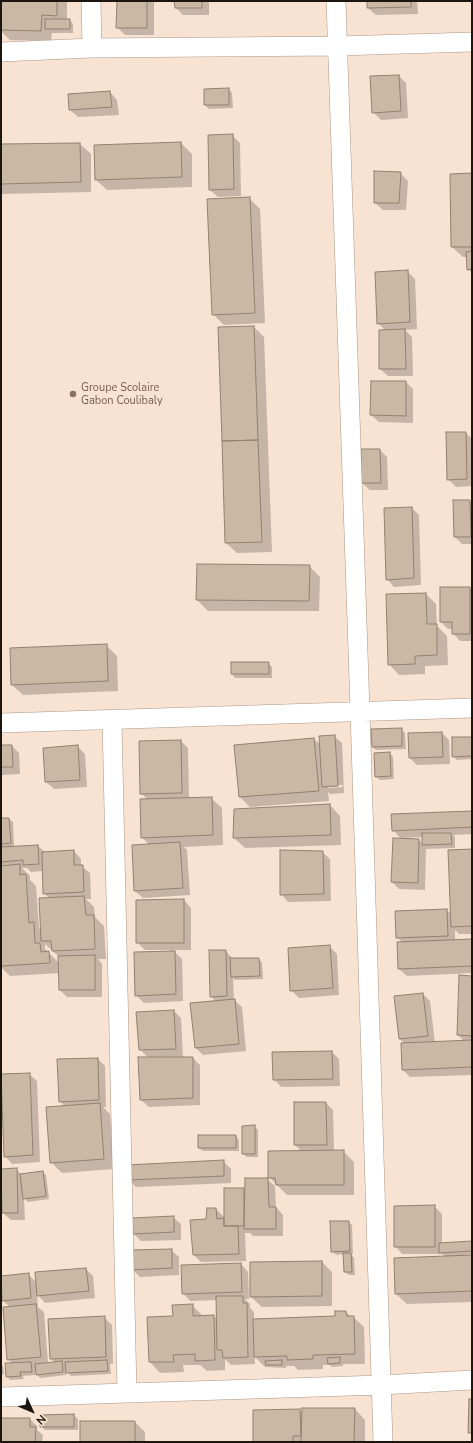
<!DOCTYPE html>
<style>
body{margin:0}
#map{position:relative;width:473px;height:1443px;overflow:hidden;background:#f8e2d1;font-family:"Nunito Sans",sans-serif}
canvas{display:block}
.frame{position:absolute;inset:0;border:2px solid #1d1510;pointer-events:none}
.north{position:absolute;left:12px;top:1391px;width:40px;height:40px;-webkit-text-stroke:3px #f8e2d1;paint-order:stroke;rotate:134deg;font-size:11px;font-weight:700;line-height:16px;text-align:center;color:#1d1510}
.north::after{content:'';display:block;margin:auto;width:14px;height:18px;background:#1d1510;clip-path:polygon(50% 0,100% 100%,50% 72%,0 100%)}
</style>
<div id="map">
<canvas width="473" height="1443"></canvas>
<div class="frame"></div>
<div class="north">N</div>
</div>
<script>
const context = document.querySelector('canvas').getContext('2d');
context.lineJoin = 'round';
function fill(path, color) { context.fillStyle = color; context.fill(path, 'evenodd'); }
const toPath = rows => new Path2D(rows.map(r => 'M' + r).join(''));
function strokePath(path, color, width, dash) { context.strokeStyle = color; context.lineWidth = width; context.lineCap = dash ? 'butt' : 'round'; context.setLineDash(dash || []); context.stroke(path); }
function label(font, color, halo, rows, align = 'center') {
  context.font = font + ' "Nunito Sans",sans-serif'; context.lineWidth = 3; context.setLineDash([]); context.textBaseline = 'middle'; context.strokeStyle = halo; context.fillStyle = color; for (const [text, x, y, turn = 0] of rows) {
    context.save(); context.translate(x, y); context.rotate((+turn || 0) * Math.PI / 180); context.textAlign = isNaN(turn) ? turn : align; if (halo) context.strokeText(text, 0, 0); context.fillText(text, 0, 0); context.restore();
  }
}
fill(toPath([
 [1,1,66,1,67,2,67,20,70,20,73,24,73,33,52,33,51,41,10,40,1,31],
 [107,1,154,1,154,35,125,35,117,27,118,2,108,2],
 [175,1,209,1,209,15,183,15,176,8],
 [368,1,417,1,418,14,376,15,368,8],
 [399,76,406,83,408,118,381,120,373,112],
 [229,89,232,93,233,108,209,109,205,105],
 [110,92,117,100,119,115,78,117,70,110],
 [232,135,240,143,241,196,218,197,210,190],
 [181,143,192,154,192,187,107,190,96,180,95,146],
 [80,144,91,154,91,192,1,194,1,145],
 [400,173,408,181,406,210,383,210,375,203],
 [472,174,472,273,468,269,467,257,463,257,452,247],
 [249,198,260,209,265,323,224,325,213,314],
 [407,271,415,279,417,329,405,330,412,337,413,376,388,376,380,369,385,330,378,323],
 [254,327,264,337,272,552,237,553,226,543,219,328],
 [406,382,413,389,413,423,379,422,371,415],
 [466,433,472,439,472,486,456,487,448,479],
 [380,450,387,457,388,490,370,490,362,483],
 [470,501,472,503,472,544,462,544,455,537],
 [412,508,419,515,421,585,394,587,387,579],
 [198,565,309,566,320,577,319,611,208,611,197,600],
 [470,588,472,590,472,641,460,641,453,633,453,629,448,629,441,622],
 [426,594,436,604,437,626,447,636,448,665,425,666,425,674,399,675,389,664],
 [106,645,117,656,118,691,23,695,12,685],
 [268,663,272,667,272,678,235,678,232,674],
 [401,729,405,733,406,749,376,750,373,747],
 [442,733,449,740,450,764,417,765,410,758],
 [334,736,342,743,344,793,330,794,328,792,329,801,250,807,240,797,314,739,321,745],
 [342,785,343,787,328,788,328,786],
 [472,738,472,759,457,760,453,756],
 [181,741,188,748,189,798,211,798,222,808,223,845,184,847,187,850,190,895,143,898,135,891,133,846,149,845,142,837,148,800,141,793],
 [1,746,12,746,19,753,20,774,1,775],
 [77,746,85,754,87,787,54,789,46,782],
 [390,753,393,757,394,779,380,780,376,777],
 [330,805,340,816,341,845,245,848,234,838],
 [472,812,472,834,453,835,455,837,455,848,426,849,425,890,399,889,392,882,419,840,423,844,423,837,400,838,393,830],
 [1,819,9,819,13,822,14,847,38,846,45,852,74,851,81,859,81,866,90,873,91,899,86,899,94,907,95,917,104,926,106,959,98,959,102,964,102,997,67,997,60,990,60,973,10,976,1,967],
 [22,868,27,868,31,872,43,871,44,893,50,899,41,931,39,928,36,886,30,880,30,876],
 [45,944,59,957,59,963,45,949],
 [472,850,472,934,459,934,455,930,455,941,472,940,472,973,407,976,399,969,403,943,397,937,447,910,451,914],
 [322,852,330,859,331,901,288,902,281,894],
 [184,900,191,908,191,950,173,950,182,959,183,1001,144,1003,136,995,170,952,170,950,145,950,138,943],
 [329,946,337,954,339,995,299,998,291,990],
 [226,951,233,959,258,959,262,962,263,979,235,980,233,978,234,1000,242,1007,246,1051,203,1055,196,1048,216,1002,211,996],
 [472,977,472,1075,410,1077,403,1070,405,1044,400,1039,423,994,430,1001,435,1043,465,1042,458,1035],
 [174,1011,181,1018,183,1058,193,1058,200,1065,200,1105,149,1107,141,1100,148,1058,140,1049],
 [332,1052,339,1059,340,1086,281,1087,274,1079],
 [98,1059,105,1066,106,1107,103,1107,110,1114,114,1169,62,1173,51,1162,65,1107,60,1101],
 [29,1074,37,1081,40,1162,12,1164,5,1156],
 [295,1103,326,1103,333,1110,334,1151,343,1151,354,1162,354,1195,287,1195,269,1177,302,1152,295,1145],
 [254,1126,258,1130,258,1157,247,1157,243,1154],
 [236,1136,239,1140,239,1151,203,1151,199,1148],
 [223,1161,231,1169,231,1183,136,1187,129,1180],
 [16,1169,21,1174,42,1172,46,1175,49,1199,28,1202,24,1198,25,1220,11,1220,3,1213],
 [246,1179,267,1179,275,1186,276,1207,283,1215,283,1236,253,1236,250,1233,245,1233,246,1261,201,1262,194,1255,207,1220,216,1209,225,1218,225,1189,245,1189],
 [434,1206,442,1214,442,1244,472,1242,472,1254,464,1255,464,1257,472,1256,472,1302,407,1304,396,1294,446,1257,442,1254,402,1254,395,1246],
 [173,1217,181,1224,181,1240,141,1241,134,1234],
 [348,1222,352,1225,353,1254,351,1254,354,1258,355,1275,349,1275,345,1272,344,1254,336,1255,332,1251],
 [171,1250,179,1257,179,1275,140,1277,132,1269],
 [322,1262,332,1272,332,1306,262,1307,251,1297],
 [241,1264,248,1272,249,1299,245,1299,250,1304,250,1308,254,1312,254,1320,336,1317,346,1312,351,1317,353,1317,364,1327,365,1364,343,1364,343,1366,332,1367,330,1365,323,1365,323,1369,298,1370,294,1366,286,1366,286,1368,265,1367,255,1357,255,1364,231,1365,225,1359,225,1370,207,1371,200,1365,183,1365,184,1372,160,1373,150,1362,148,1318,174,1317,192,1305,203,1316,214,1316,217,1319,217,1300,190,1301,183,1293],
 [86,1269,93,1276,95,1298,45,1303,37,1294,38,1307,44,1312,48,1363,55,1363,51,1359,104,1317,112,1325,113,1364,110,1364,111,1374,71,1376,66,1371,66,1375,40,1378,35,1372,35,1375,23,1376,24,1379,10,1380,7,1376,13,1364,8,1359,10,1307,3,1301,28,1274,37,1283],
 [1,1364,3,1366,4,1374,1,1375],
 [355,1409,365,1420,365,1442,254,1442,300,1410,303,1413],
 [74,1415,78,1419,78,1430,45,1430,41,1426,41,1416],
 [2,1419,30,1419,37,1426,37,1430,43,1435,42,1442,1,1442],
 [135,1422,145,1432,145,1442,81,1442]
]), '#0003');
const building = toPath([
 [1,1,57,1,57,16,42,15,41,31,1,30,1,1],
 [117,1,147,1,147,28,116,28,117,1],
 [174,1,202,1,202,8,175,8,174,1],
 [367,1,411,1,411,7,367,8,367,1],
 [45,19,70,19,70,29,45,29,45,19],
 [399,75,401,111,372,113,370,76,399,75],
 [229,88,229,105,204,105,204,89,229,88],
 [110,91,112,107,69,110,68,94,110,91],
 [233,134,234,189,209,190,208,135,233,134],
 [181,142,182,177,95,180,94,145,181,142],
 [80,143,81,182,1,184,1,144,80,143],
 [374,171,401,172,399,203,374,203,374,171],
 [472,173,472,247,451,247,450,174,472,173],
 [250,197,255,313,212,315,207,199,250,197],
 [472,251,472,269,467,270,466,252,472,251],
 [408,270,410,322,377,324,375,272,408,270],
 [254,326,258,440,222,441,218,327,254,326],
 [405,329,406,369,379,369,379,330,405,329],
 [371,381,406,381,406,416,370,415,371,381],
 [446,432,466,432,467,479,447,480,446,432],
 [258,440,262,542,225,543,222,441,258,440],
 [361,449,380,449,381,483,361,483,361,449],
 [453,500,470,500,471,537,454,537,453,500],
 [412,507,414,578,386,580,384,508,412,507],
 [197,564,310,565,309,601,196,600,197,564],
 [440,587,470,587,470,634,452,634,452,622,440,622,440,587],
 [426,593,427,624,437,624,437,655,415,656,415,664,388,665,386,594,426,593],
 [107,644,108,681,11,685,10,648,107,644],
 [231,662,269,662,269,674,231,674,231,662],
 [402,728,402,746,372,747,371,729,402,728],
 [442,732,443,757,409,758,408,733,442,732],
 [335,735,338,786,322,787,319,736,335,735],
 [452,737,472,737,472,756,452,757,452,737],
 [314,738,319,791,239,797,234,745,314,738],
 [181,740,182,793,140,794,139,741,181,740],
 [1,745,12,745,13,767,1,767,1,745],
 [78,745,80,780,45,782,43,748,78,745],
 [390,752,391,776,375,777,374,753,390,752],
 [212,797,213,835,141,838,140,799,212,797],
 [330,804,331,835,233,838,234,809,330,804],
 [472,811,472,827,392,831,391,814,472,811],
 [1,818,9,818,11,843,1,844,1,818],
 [422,833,451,833,452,844,422,845,422,833],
 [393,838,419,839,418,883,391,882,393,838],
 [180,842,183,888,134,891,132,845,180,842],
 [38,845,39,864,23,865,23,860,1,862,1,847,38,845],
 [472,849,472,926,451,927,448,850,472,849],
 [74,850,74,865,83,865,84,892,43,894,42,852,74,850],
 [280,850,323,851,324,894,280,895,280,850],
 [20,864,20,875,26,874,29,923,34,922,35,943,40,943,41,952,49,951,50,963,1,966,1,866,20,864],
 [84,896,86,915,94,915,95,949,52,951,51,941,41,941,39,898,84,896],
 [184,899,184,943,136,943,136,900,184,899],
 [447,909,448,936,396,938,395,911,447,909],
 [472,939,472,966,398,969,397,942,472,939],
 [330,945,333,988,290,991,288,948,330,945],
 [209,950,226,950,227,996,210,997,209,950],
 [175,951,176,994,135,996,134,952,175,951],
 [95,955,95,990,59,990,58,956,95,955],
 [230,958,259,958,260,976,231,977,230,958],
 [459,975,472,976,472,1036,457,1035,459,975],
 [423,993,428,1036,399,1039,394,996,423,993],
 [235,999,239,1044,195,1048,190,1003,235,999],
 [174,1010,176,1049,139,1050,136,1012,174,1010],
 [472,1040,472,1067,402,1070,401,1043,472,1040],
 [332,1051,333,1079,273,1080,272,1052,332,1051],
 [138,1057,193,1057,193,1098,140,1100,138,1057],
 [98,1058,99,1100,59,1102,57,1059,98,1058],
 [30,1073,33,1155,4,1157,1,1074,30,1073],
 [294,1102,326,1102,327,1145,294,1145,294,1102],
 [100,1103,104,1159,50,1163,46,1107,100,1103],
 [255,1125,255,1154,242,1154,242,1126,255,1125],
 [198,1135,236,1135,236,1148,198,1148,198,1135],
 [344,1150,344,1185,276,1185,275,1178,268,1178,268,1151,344,1150],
 [224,1160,224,1176,128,1180,127,1165,224,1160],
 [17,1168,18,1213,2,1213,1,1169,17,1168],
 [43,1171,46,1196,23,1199,20,1174,43,1171],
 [245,1178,268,1178,269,1207,276,1207,276,1229,244,1229,245,1178],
 [224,1188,244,1188,244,1226,224,1226,224,1188],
 [435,1205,435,1247,394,1247,394,1206,435,1205],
 [207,1208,216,1208,217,1219,224,1218,224,1226,238,1226,239,1254,193,1255,190,1220,206,1219,207,1208],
 [174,1216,174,1232,133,1234,132,1218,174,1216],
 [330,1221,349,1221,350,1251,331,1252,330,1221],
 [472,1241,472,1251,439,1253,439,1243,472,1241],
 [172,1249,172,1268,131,1270,131,1250,172,1249],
 [343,1253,351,1253,352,1272,344,1272,343,1253],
 [472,1255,472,1291,395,1294,394,1258,472,1255],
 [322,1261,322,1296,250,1297,250,1262,322,1261],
 [241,1263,242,1292,182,1294,181,1265,241,1263],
 [86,1268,89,1291,37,1296,35,1272,86,1268],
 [29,1273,31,1298,2,1301,1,1276,29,1273],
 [216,1296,243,1296,243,1303,247,1303,248,1357,223,1358,222,1350,217,1350,216,1296],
 [36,1304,41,1357,7,1360,3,1307,36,1304],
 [193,1304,193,1316,214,1315,215,1360,195,1361,195,1354,173,1355,174,1362,149,1362,147,1317,173,1316,172,1305,193,1304],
 [335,1311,346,1311,347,1316,354,1316,355,1354,313,1355,313,1359,287,1360,287,1356,254,1357,253,1319,335,1316,335,1311],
 [105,1316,106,1357,50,1359,48,1319,105,1316],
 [340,1357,340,1363,328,1364,327,1358,340,1357],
 [107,1360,108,1371,66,1373,65,1362,107,1360],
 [282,1360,282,1365,266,1365,265,1361,282,1360],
 [62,1361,63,1372,36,1375,35,1364,62,1361],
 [31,1362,32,1372,20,1372,21,1376,6,1377,5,1363,31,1362],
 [469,1399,472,1399,472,1433,468,1433,469,1399],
 [302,1408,355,1408,354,1442,301,1442,302,1408],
 [300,1409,301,1436,293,1436,293,1442,253,1442,253,1410,300,1409],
 [74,1414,74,1427,40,1427,40,1415,74,1414],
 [1,1418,30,1418,30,1427,36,1427,35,1442,1,1442,1,1418],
 [80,1421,135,1421,135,1442,80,1442,80,1421]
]);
fill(building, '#cab8a5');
strokePath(building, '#92816f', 1);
const street = toPath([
 [91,1,92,48],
 [336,1,360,711,383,1442],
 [1,52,92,48,337,46,472,42],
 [112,720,127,1392],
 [1,723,472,708],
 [1,1397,381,1385,472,1380]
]);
strokePath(street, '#ab9686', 20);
strokePath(street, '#fff', 19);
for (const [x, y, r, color] of [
 [73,394,4,"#8d6e63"]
]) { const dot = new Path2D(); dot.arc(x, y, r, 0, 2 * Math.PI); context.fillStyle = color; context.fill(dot); strokePath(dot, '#f8e2d1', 1.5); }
label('11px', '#785e54', '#f8e2d1', [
 ["Groupe Scolaire",81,388],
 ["Gabon Coulibaly",81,401]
], 'left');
</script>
